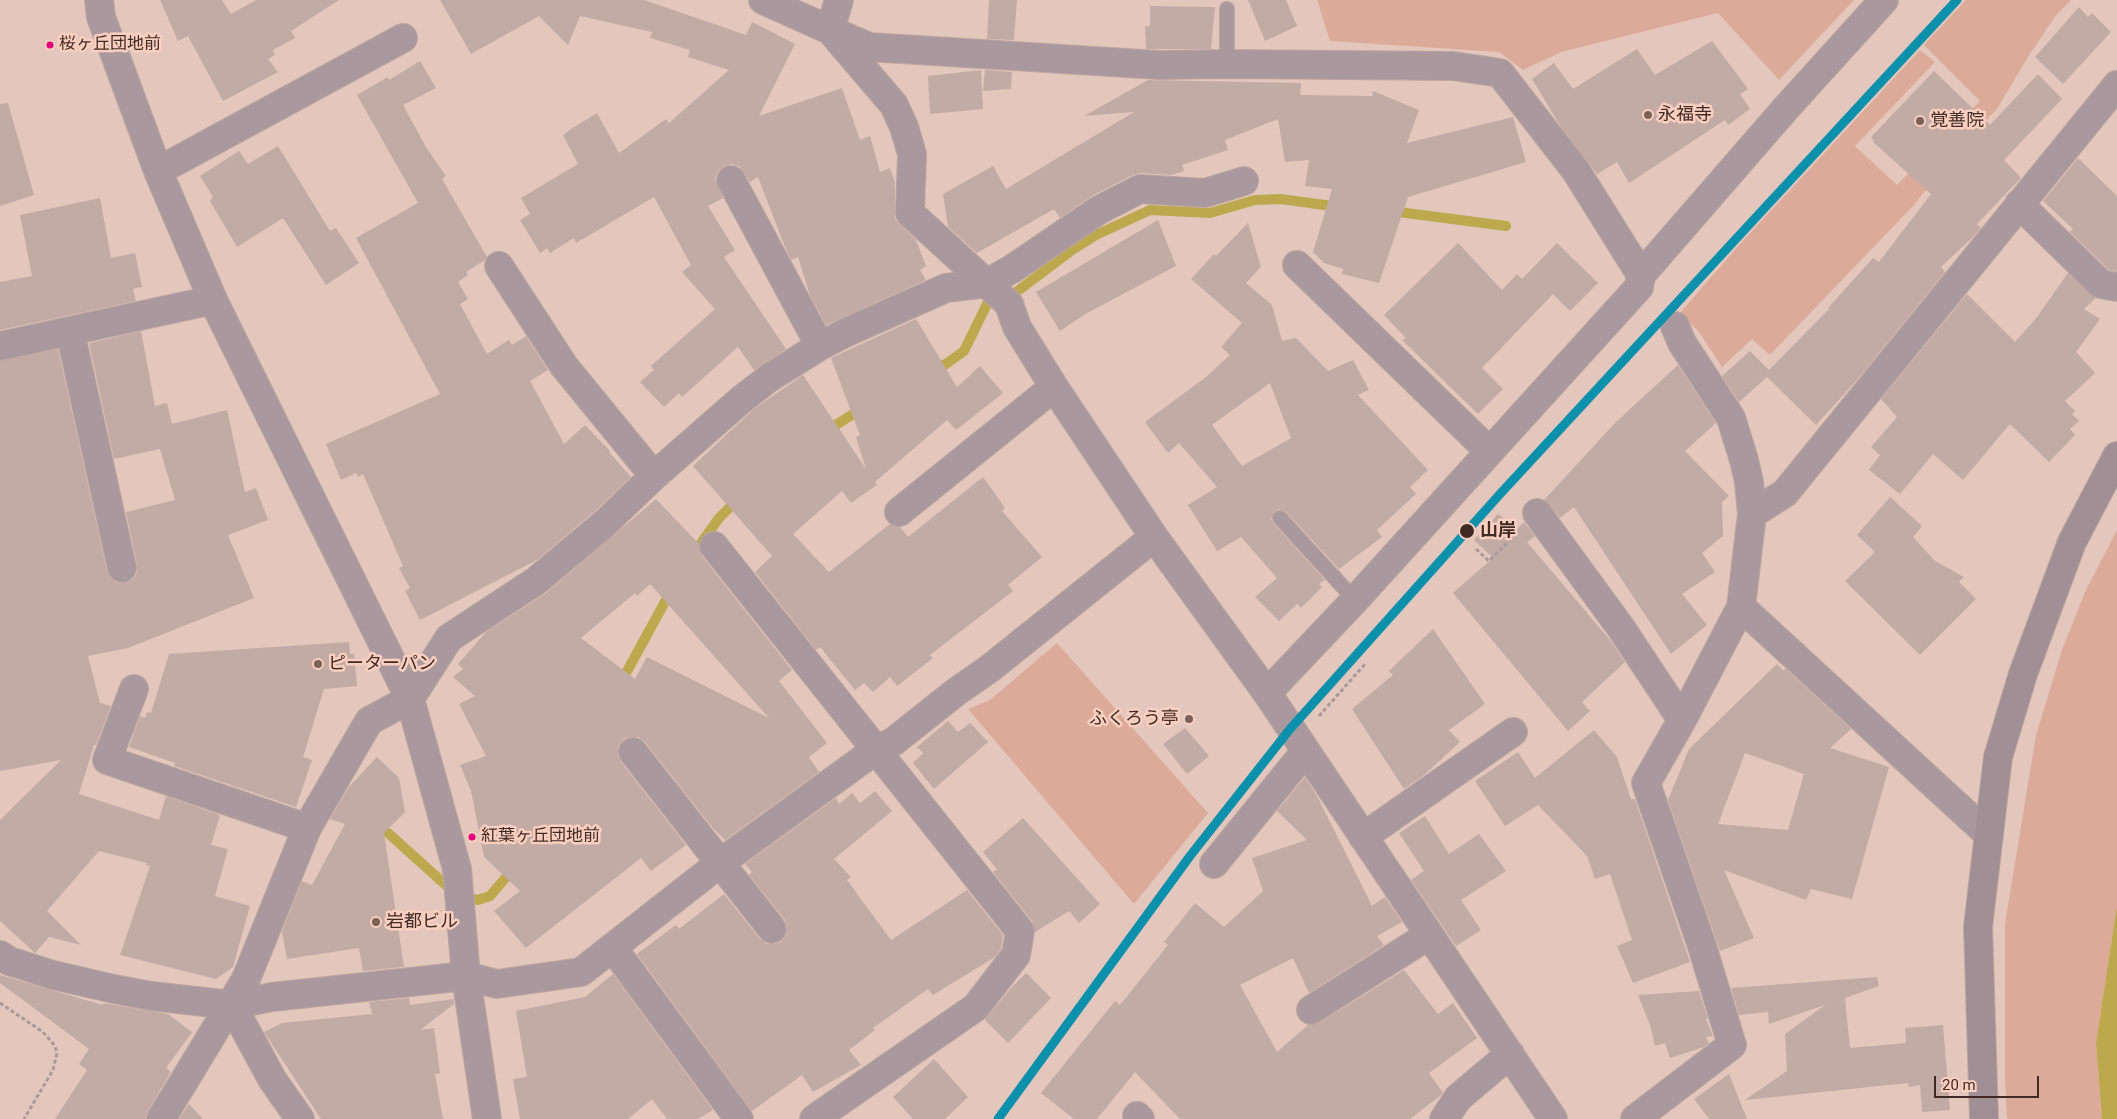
<!DOCTYPE html>
<meta charset="utf-8">
<style>
body{margin:0}
#map{position:relative;width:2117px;height:1119px;overflow:hidden;background:#e4c7bc;font-family:Roboto,sans-serif}
canvas{display:block}
.scale{position:absolute;left:1934px;top:1076px;width:105px;height:22px;box-sizing:border-box;border:2px solid #402b24;border-top:0;padding-left:6px;font-size:15px;line-height:18px;white-space:nowrap;color:#402b24;-webkit-text-stroke:4px #fbcfbf;paint-order:stroke}
</style>
<div id="map">
<canvas width="2117" height="1119"></canvas>
<div class="scale">20 m</div>
</div>
<script>
const context = document.querySelector('canvas').getContext('2d');
context.lineJoin = 'round';
function fill(path, color) { context.fillStyle = color; context.fill(path, 'evenodd'); }
const toPath = rows => new Path2D(rows.map(r => 'M' + r).join(''));
function strokePath(path, color, width, dash) { context.strokeStyle = color; context.lineWidth = width; context.lineCap = dash ? 'butt' : 'round'; context.setLineDash(dash || []); context.stroke(path); }
function label(font, color, halo, rows, align = 'center') {
  context.font = font + ' Roboto,"Noto Sans JP",sans-serif'; context.lineWidth = 5; context.setLineDash([]); context.textBaseline = 'middle'; context.strokeStyle = halo; context.fillStyle = color; for (const [text, x, y, turn = 0] of rows) {
    context.save(); context.translate(x, y); context.rotate((+turn || 0) * Math.PI / 180); context.textAlign = isNaN(turn) ? turn : align; if (halo) context.strokeText(text, 0, 0); context.fillText(text, 0, 0); context.restore();
  }
}
fill(toPath([
 [1317,0,1854,0,1779,80,1718,13,1561,52,1523,70,1499,52,1330,41],
 [1966,0,2071,0,2056,15,2028,57,1997,109,1973,133,1912,207,1770,355,1752,339,1722,367,1699,332,1680,313,1740,244,1920,50,1935,62,1855,146,1897,185,1980,101,1924,45],
 [2117,530,2117,905,2096,1043,2102,1119,2007,1119,2005,1079,2005,924,2036,735,2062,650,2085,592],
 [1057,643,1208,813,1134,904,968,709,990,700]
]), '#dcaa98');
fill(toPath([
 [2117,905,2117,1119,2102,1119,2096,1043]
]), '#bca84d');
strokePath(toPath([
 [1391,211,1506,226],
 [1015,293,1072,250,1096,235,1150,210,1210,213,1255,200,1281,199,1339,207],
 [932,369,946,364,964,351,990,298],
 [826,431,863,408],
 [692,556,719,518,738,499],
 [620,684,672,589],
 [388,833,448,887],
 [464,897,478,900,490,896,514,868]
]), '#bca84d', 10);
fill(toPath([
 [160,0,222,0,231,14,256,0,339,0,291,31,295,38,273,50,275,55,268,59,278,72,223,101,188,36,178,41],
 [440,0,644,0,746,35,752,22,795,44,759,116,842,88,860,140,870,136,880,172,890,168,895,182,895,219,916,240,926,266,920,270,926,280,826,325,810,295,798,257,791,260,785,247,758,177,750,182,740,167,732,164,724,166,718,171,715,179,723,198,708,206,735,250,724,257,786,349,754,370,738,347,682,397,679,393,664,407,640,382,654,370,651,366,715,309,682,272,691,265,654,197,576,243,574,238,550,253,547,248,540,253,520,220,530,214,521,198,578,164,563,135,574,127,597,113,619,153,666,119,669,123,729,70,688,57,690,50,650,38,652,32,580,16,568,45,539,16,471,54],
 [989,0,1017,0,1014,40,987,39],
 [1248,0,1286,0,1297,26,1265,41],
 [1150,6,1215,7,1211,49,1146,49,1145,26,1150,26],
 [2079,7,2088,17,2092,13,2111,32,2063,84,2035,57],
 [1712,41,1748,89,1740,94,1750,109,1728,125,1725,120,1629,183,1617,162,1597,174,1561,127,1532,79,1554,63,1573,89,1637,49,1655,75],
 [420,61,436,88,403,105,426,147,446,176,442,179,487,257,485,260,466,272,468,275,458,282,468,299,460,304,487,354,509,340,512,345,526,336,548,370,530,381,564,444,585,425,610,451,609,452,631,477,594,512,537,560,420,620,405,591,410,588,399,568,403,566,363,474,358,477,356,473,341,480,326,444,440,394,356,238,418,203,357,95,388,77,389,80],
 [981,70,983,109,930,114,928,76],
 [985,70,1012,72,1011,89,983,91],
 [1934,71,1990,125,2038,74,2062,99,2004,160,2021,178,1977,224,1981,228,1974,236,1941,267,1945,272,1857,380,1816,425,1767,377,1739,402,1722,376,1750,351,1769,370,1829,309,1828,308,1873,258,1879,262,1931,194,1873,142,1874,141,1871,137],
 [1148,80,1301,83,1300,95,1372,96,1373,91,1419,110,1407,143,1513,117,1526,162,1408,197,1379,283,1342,274,1343,269,1324,263,1313,252,1332,189,1305,186,1309,160,1285,162,1278,119,1225,140,1228,150,1182,165,1184,171,1171,175,1141,173,1133,175,1092,196,1060,218,1054,209,977,253,948,227,943,194,993,166,1006,189,1134,112,1084,116],
 [8,103,34,195,0,206,0,104],
 [278,146,330,231,336,228,359,263,326,285,283,218,237,247,210,201,213,197,200,176,239,151,248,164],
 [2078,158,2117,196,2117,271,2109,270,2070,232,2073,229,2043,201],
 [100,198,111,258,135,253,142,287,133,289,136,301,0,330,0,282,32,276,20,215],
 [1158,220,1176,266,1087,313,1060,331,1036,292],
 [1248,223,1261,267,1246,283,1272,305,1282,341,1296,338,1328,371,1353,360,1369,390,1358,395,1428,470,1410,487,1416,494,1377,530,1382,537,1339,569,1286,512,1279,509,1274,512,1271,519,1274,524,1325,580,1319,584,1322,587,1301,608,1297,604,1279,621,1255,597,1277,578,1241,537,1217,551,1188,505,1217,487,1179,443,1168,453,1145,422,1206,377,1230,355,1221,347,1242,323,1191,279,1214,254,1216,256],
 [1270,383,1291,438,1242,466,1212,425],
 [1458,243,1502,290,1517,274,1522,279,1557,243,1598,283,1570,311,1553,294,1482,368,1503,389,1478,414,1402,340,1406,338,1384,315],
 [2068,273,2096,298,2084,309,2100,319,2076,352,2095,373,2065,401,2075,411,2072,414,2079,421,2070,429,2075,435,2049,462,2010,424,1963,480,1933,454,1900,494,1869,470,1880,455,1871,447,1897,417,1881,399,1967,294,2015,342,2037,317],
 [916,319,957,387,980,366,1003,393,956,430,947,420,875,482,877,485,851,503,842,491,793,534,829,572,890,524,900,527,908,537,983,477,1005,508,1002,511,1042,557,1008,585,1013,591,930,655,933,658,897,686,890,677,873,692,864,683,855,690,820,647,816,650,755,572,772,556,693,466,755,408,803,375,866,469,856,437,860,435,831,358],
 [141,331,155,406,167,403,172,424,227,410,245,492,256,488,268,520,228,535,254,598,128,648,88,656,100,703,111,706,96,745,94,745,79,794,159,820,166,796,220,815,211,845,228,849,215,896,250,906,233,967,216,979,120,955,150,866,146,865,147,863,99,851,47,911,81,945,49,937,35,953,0,921,0,820,61,760,0,771,0,361,58,349,107,571,111,579,117,583,125,583,133,579,137,573,137,565,126,512,175,500,160,449,114,459,89,343],
 [1678,365,1716,423,1685,451,1729,496,1722,502,1723,536,1702,553,1715,572,1682,594,1707,625,1671,654,1574,507,1560,518,1544,500,1616,422],
 [1890,497,1922,526,1913,537,1935,561,1964,577,1959,582,1976,599,1920,655,1845,581,1875,552,1857,535],
 [656,499,699,544,702,556,792,670,779,681,827,743,809,757,819,772,725,840,711,826,645,742,638,737,630,737,624,739,618,747,618,755,621,762,686,845,651,871,641,858,526,948,494,911,520,891,484,857,471,791,460,765,486,756,459,704,475,696,453,677,463,669,458,664,486,632,546,593],
 [650,584,769,718,647,657,635,679,581,638,635,593,637,596],
 [1498,514,1517,529,1524,522,1535,536,1527,542,1610,640,1625,662,1582,702,1590,711,1568,731,1453,593,1493,558,1474,540],
 [1433,629,1485,704,1449,730,1460,742,1423,776,1404,789,1352,709,1393,675,1389,671],
 [349,642,350,654,354,654,357,686,324,689,303,757,312,760,296,807,174,766,175,763,129,747,140,716,145,718,147,712,151,713,169,654],
 [1777,664,1783,670,1786,669,1851,729,1830,748,1889,767,1852,899,1811,889,1806,900,1724,870,1754,938,1720,951,1668,800,1689,749],
 [1745,753,1804,774,1788,830,1718,824],
 [948,721,958,732,970,723,988,742,934,789,913,763,923,753,917,747],
 [1185,728,1209,756,1187,774,1163,744],
 [1594,730,1617,757,1631,799,1635,799,1690,962,1633,983,1617,946,1632,940,1610,874,1595,879,1587,856,1538,805,1505,826,1475,781,1518,752,1535,778],
 [377,757,399,778,405,812,384,833,404,967,363,971,359,948,287,959,282,931,302,881,312,885,345,824,330,819,348,788],
 [1305,777,1317,796,1372,906,1385,897,1402,922,1377,936,1384,945,1309,993,1293,958,1240,985,1277,1052,1308,1025,1319,1023,1404,970,1438,1014,1453,1003,1477,1038,1429,1073,1443,1093,1440,1096,1410,1119,1180,1119,1135,1072,1097,1119,1074,1119,1041,1093,1115,1001,1120,1005,1168,945,1164,942,1195,903,1224,927,1263,891,1252,858,1307,840,1277,811],
 [875,791,892,811,834,859,851,877,847,880,891,940,967,890,1003,935,1001,949,995,957,933,995,928,989,873,1028,875,1030,849,1050,861,1065,813,1092,802,1075,752,1111,637,954,676,925,679,929,724,894,760,939,767,944,775,944,781,942,787,934,787,926,785,920,749,875,752,872,745,864,836,798,839,804,852,793,860,803],
 [1425,816,1449,854,1479,834,1506,871,1461,900,1481,930,1456,946,1411,880,1424,871,1399,833],
 [1023,818,1100,904,1079,923,1069,911,1035,932,1032,921,993,872,997,869,983,852],
 [1026,973,1051,998,1008,1043,985,1020,1011,988],
 [613,974,713,1110,698,1119,667,1119,652,1099,628,1119,520,1119,513,1079,527,1077,516,1011,585,997],
 [0,975,103,1005,103,1003,168,1014,192,1032,166,1068,171,1072,148,1111,145,1119,55,1119,87,1070,79,1064,89,1049,0,983],
 [1877,977,1879,986,1845,998,1850,1048,1906,1043,1905,1028,1943,1025,1950,1110,1922,1112,1920,1085,1909,1087,1908,1083,1745,1100,1787,1071,1785,1034,1825,1005,1769,1024,1768,1012,1739,1015,1731,988],
 [1699,991,1708,1019,1706,1019,1713,1036,1706,1037,1709,1043,1704,1047,1670,1058,1665,1043,1655,1046,1650,1025,1638,995],
 [409,998,410,1005,454,999,454,1004,420,1030,434,1028,440,1073,435,1074,443,1119,321,1119,264,1032,282,1023,372,1014,369,1002],
 [934,1059,968,1097,945,1119,913,1119,893,1097],
 [1729,1074,1747,1119,1709,1119,1694,1099],
 [189,1104,203,1119,179,1119]
]), '#c2aaa5');
const lane = toPath([
 [1227,9,1227,64],
 [1280,518,1355,600]
]);
const street = toPath([
 [99,0,101,17,158,171,213,300,410,699,457,869,466,976,487,1119],
 [763,0,830,30,894,105,904,127,912,154,910,213,1009,304,1017,327,1054,387,1154,537,1267,693,1553,1119],
 [839,0,830,30,869,47,1159,65,1227,64,1453,66,1500,73,1576,171,1641,275],
 [158,171,403,38],
 [731,180,820,346],
 [2019,204,2101,284,2117,287],
 [1297,265,1489,451],
 [499,266,564,366,654,476],
 [70,331,122,568],
 [0,346,213,300],
 [899,512,1054,387],
 [1537,513,1621,628,1682,720],
 [1752,514,1785,493,2117,85],
 [714,546,1020,931,1016,955,976,1007,814,1119],
 [1741,607,1989,835],
 [134,689,107,760,307,828],
 [1267,693,1355,600,1639,287,1641,275,1787,107,1884,0],
 [633,752,772,929],
 [1363,837,1513,732],
 [1214,864,1305,752],
 [613,948,739,1119],
 [0,955,9,961,53,975,114,989,151,996,232,1005,272,997,466,976,497,984,581,972,720,863,877,749,893,742,956,692,989,669,1154,537],
 [232,1005,272,1079,300,1119],
 [1311,1010,1429,935],
 [1137,1116,1140,1119],
 [161,1119,246,979,307,828,369,721,410,699,449,638,536,581,604,524,654,476,742,399,769,378,820,346,845,333,946,288,987,283,1012,269,1099,210,1140,189,1205,193,1244,181],
 [1444,1119,1458,1098,1510,1054],
 [1635,1119,1732,1045,1702,946,1646,783,1682,720,1741,607,1752,514,1749,482,1744,460,1731,418,1682,343,1675,326]
]);
const secondary = toPath([
 [1984,1119,1978,927,1998,757,2023,674,2072,542,2117,456]
]);
strokePath(lane, '#bda69e', 16);
strokePath(street, '#bda69e', 30);
strokePath(secondary, '#bda69e', 30);
strokePath(toPath([
 [1476,549,1489,561,1515,535],
 [1319,716,1365,664],
 [0,1003,43,1032,55,1046,57,1053,53,1070,24,1119]
]), '#a9999a', 3, [4, 2.5]);
strokePath(lane, '#a9999f', 14);
strokePath(street, '#a9999f', 28);
strokePath(secondary, '#a18f96', 28);
strokePath(toPath([
 [998,1119,1190,856,1290,729,1500,494,1957,0]
]), '#0d90ac', 9);
for (const [x, y, r, color] of [
 [50,45,4.5,"#e5007d"],
 [1648,115,5,"#796259"],
 [1920,121,5,"#796259"],
 [1467,531,8,"#402b24"],
 [318,664,5,"#796259"],
 [1189,719,5,"#796259"],
 [472,837,4.5,"#e5007d"],
 [376,922,5,"#796259"]
]) { const dot = new Path2D(); dot.arc(x, y, r, 0, 2 * Math.PI); context.fillStyle = color; context.fill(dot); strokePath(dot, '#fbcfbf', 2); }
label('17px', '#402b24', '#fbcfbf', [
 ["桜ヶ丘団地前",59,45],
 ["紅葉ヶ丘団地前",481,837]
], 'left');
label('18px', '#402b24', '#fbcfbf', [
 ["永福寺",1658,115],
 ["覚善院",1930,121],
 ["ピーターパン",328,664],
 ["ふくろう亭",1179,719,"right"],
 ["岩都ビル",386,922]
], 'left');
label('bold 18px', '#402b24', '#fbcfbf', [
 ["山岸",1480,531]
], 'left');
</script>
